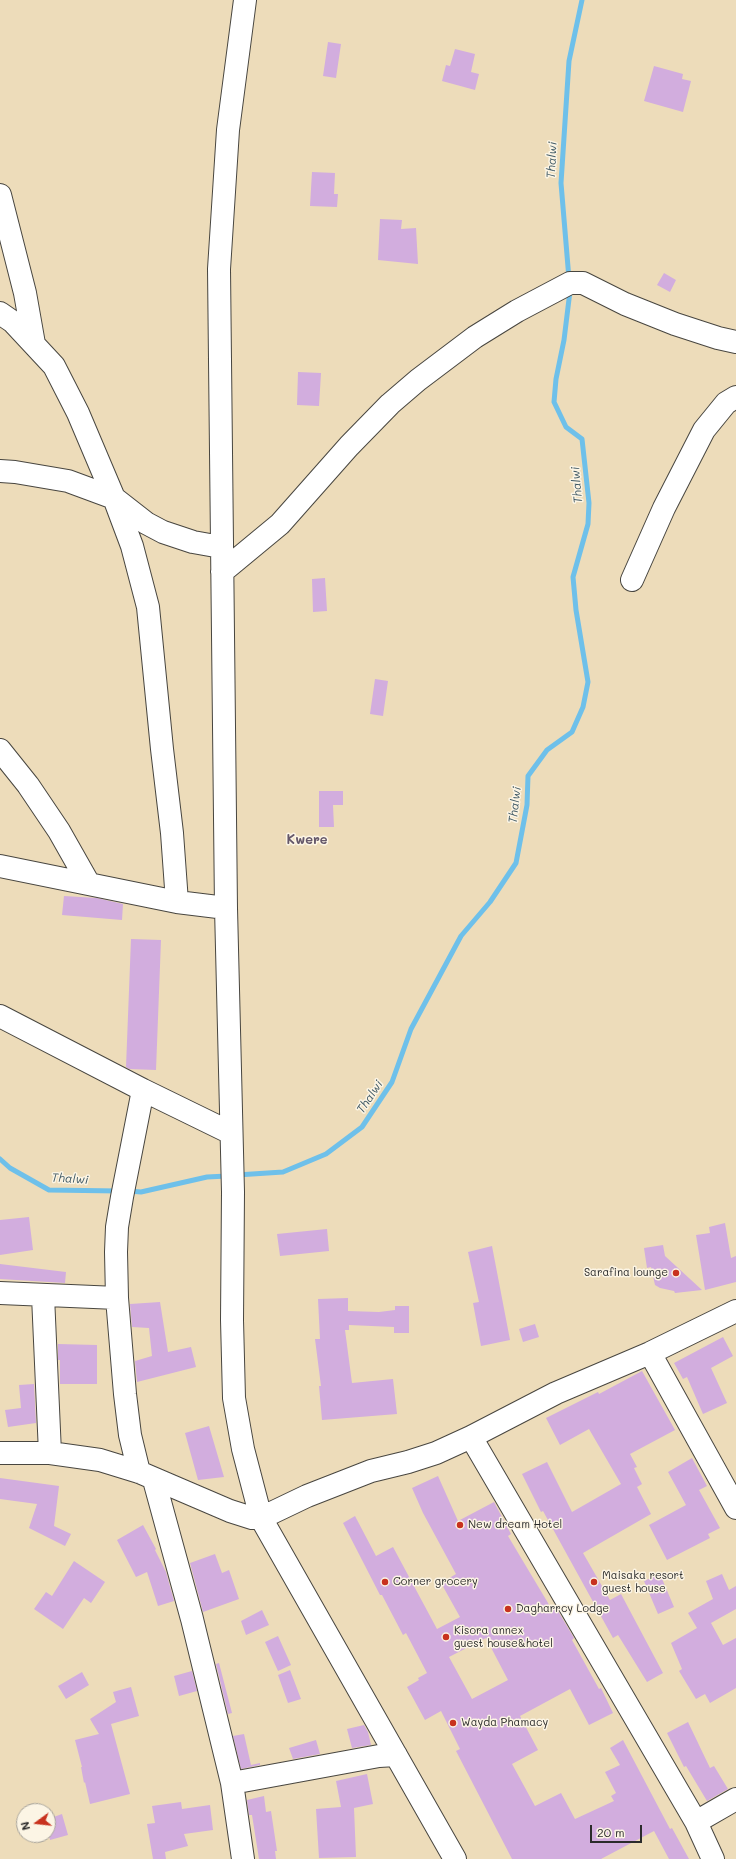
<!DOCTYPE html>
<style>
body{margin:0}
#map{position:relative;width:736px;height:1859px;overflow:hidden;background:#eddcba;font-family:Mali,sans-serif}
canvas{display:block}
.north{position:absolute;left:16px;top:1803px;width:40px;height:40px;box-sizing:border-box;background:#fcf5e5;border:1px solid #a8a49b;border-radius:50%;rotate:255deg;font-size:11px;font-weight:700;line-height:16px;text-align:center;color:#2b2b2b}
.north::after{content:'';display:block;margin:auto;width:14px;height:18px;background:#c8321e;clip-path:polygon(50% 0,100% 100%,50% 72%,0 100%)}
.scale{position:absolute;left:590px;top:1825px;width:52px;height:18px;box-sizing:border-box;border:2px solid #2b2b2b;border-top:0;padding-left:5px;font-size:12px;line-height:14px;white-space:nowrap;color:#2b2b2b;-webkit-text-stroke:3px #fcf5e5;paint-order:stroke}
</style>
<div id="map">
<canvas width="736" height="1859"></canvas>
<div class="north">N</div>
<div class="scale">20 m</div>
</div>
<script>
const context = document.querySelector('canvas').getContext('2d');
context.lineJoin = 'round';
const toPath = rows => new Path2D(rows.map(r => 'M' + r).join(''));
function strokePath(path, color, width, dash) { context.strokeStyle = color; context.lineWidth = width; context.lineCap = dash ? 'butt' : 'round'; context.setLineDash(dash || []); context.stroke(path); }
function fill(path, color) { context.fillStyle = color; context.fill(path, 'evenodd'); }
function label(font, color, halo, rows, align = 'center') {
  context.font = font + ' Mali,sans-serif'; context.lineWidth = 3; context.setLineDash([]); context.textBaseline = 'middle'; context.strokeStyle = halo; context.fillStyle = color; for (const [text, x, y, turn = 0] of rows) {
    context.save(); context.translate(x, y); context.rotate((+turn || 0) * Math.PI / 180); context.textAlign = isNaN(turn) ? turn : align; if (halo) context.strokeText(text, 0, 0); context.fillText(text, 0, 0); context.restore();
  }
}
strokePath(toPath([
 [569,279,561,183,569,61,582,0],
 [0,1159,10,1168,49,1190,119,1191],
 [237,1175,283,1172,326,1154,362,1127,392,1082,411,1029,461,936,490,902,516,863,527,805,528,776,547,750,572,732,583,707,588,682,576,610,573,577,588,524,589,503,582,439,566,427,554,402,556,379,564,340,570,291],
 [129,1191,141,1192,207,1177,227,1176]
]), '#6ec0ea', 5);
fill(toPath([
 [328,42,341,44,336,78,323,76],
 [455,49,475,54,471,72,479,74,475,90,442,81,446,65,450,66],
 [654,66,683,74,682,79,691,81,683,112,644,101],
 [312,172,335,173,334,194,338,194,337,207,310,206],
 [380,219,402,220,401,229,416,228,418,264,378,260],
 [664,273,676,280,670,292,657,285],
 [298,372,321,373,319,406,297,405],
 [325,578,327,611,313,612,312,579],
 [375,679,388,681,383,716,370,714],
 [319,791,343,791,343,805,333,805,334,827,319,827],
 [64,896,97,898,123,904,122,920,62,915],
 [131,939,161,940,156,1070,129,1069,126,1067],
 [29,1217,33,1250,0,1255,0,1220],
 [725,1223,731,1258,736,1256,736,1282,705,1290,696,1235,710,1233,709,1227],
 [327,1229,329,1251,280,1256,277,1234],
 [663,1245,665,1256,702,1290,675,1293,674,1291,660,1288,655,1285,651,1267,647,1268,644,1248],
 [492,1246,510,1340,481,1346,473,1303,479,1302,468,1252],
 [0,1264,66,1272,65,1283,0,1279],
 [348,1298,348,1311,379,1312,395,1310,395,1306,409,1306,409,1333,394,1333,394,1327,349,1325,349,1330,345,1330,352,1383,393,1379,397,1414,322,1420,319,1386,321,1386,315,1339,320,1339,318,1299],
 [160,1302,168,1352,191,1347,196,1367,137,1382,135,1361,152,1356,149,1328,132,1327,130,1304],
 [535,1324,539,1337,523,1342,519,1329],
 [723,1337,733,1356,711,1368,727,1403,703,1414,687,1377,683,1379,674,1363],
 [58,1344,97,1345,97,1384,60,1384,60,1360,58,1360],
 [642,1371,675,1430,630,1454,637,1467,634,1468,642,1484,637,1487,651,1514,583,1553,610,1600,621,1594,663,1673,647,1682,618,1635,613,1638,543,1511,541,1512,522,1474,547,1462,572,1512,621,1484,589,1429,560,1445,546,1418,598,1392,599,1394],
 [34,1384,36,1423,8,1427,5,1410,21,1408,19,1385],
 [209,1426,224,1477,198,1480,185,1433],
 [692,1458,707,1486,699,1490,720,1528,708,1534,710,1538,667,1560,649,1525,686,1505,668,1472],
 [438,1476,458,1521,494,1502,511,1534,508,1536,551,1608,555,1606,574,1638,572,1640,599,1689,601,1688,613,1713,589,1725,570,1689,520,1716,538,1750,512,1764,535,1806,561,1793,575,1819,614,1801,611,1796,616,1793,605,1772,620,1765,610,1748,623,1740,670,1829,672,1828,689,1859,669,1859,654,1831,601,1859,512,1859,456,1751,460,1749,441,1711,425,1720,407,1687,419,1680,418,1678,427,1673,406,1633,403,1635,382,1595,380,1595,343,1523,355,1516,376,1556,393,1547,437,1629,460,1617,441,1583,456,1574,423,1513,412,1488],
 [486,1638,508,1680,472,1699,449,1657],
 [0,1478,59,1486,54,1526,71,1534,65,1546,29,1528,37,1504,0,1499],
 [143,1525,156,1549,155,1550,166,1572,174,1601,158,1606,147,1572,136,1577,117,1540],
 [215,1554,222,1573,229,1570,239,1599,203,1612,190,1563],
 [74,1561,105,1582,91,1603,84,1598,63,1629,34,1609,46,1592,52,1596],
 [660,1574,674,1607,658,1614,644,1581],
 [722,1574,729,1590,736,1586,736,1609,711,1623,723,1645,736,1638,736,1688,710,1703,705,1694,696,1699,679,1671,682,1669,671,1643,697,1628,688,1613,713,1599,706,1581],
 [262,1610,269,1625,246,1635,241,1621],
 [278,1636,291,1665,278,1671,265,1642],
 [219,1663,232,1713,228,1714,216,1664],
 [290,1670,301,1699,288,1703,278,1675],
 [192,1671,197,1691,179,1696,174,1676],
 [82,1672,89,1685,66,1699,58,1686],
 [131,1687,139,1716,111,1724,130,1794,90,1804,85,1782,84,1783,81,1767,82,1767,75,1740,99,1734,90,1719,116,1702,113,1692],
 [688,1722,710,1768,714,1766,728,1789,707,1801,686,1766,684,1767,667,1733],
 [364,1725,368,1732,371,1745,352,1748,347,1729],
 [244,1734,251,1765,260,1763,260,1765,241,1769,233,1736],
 [316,1740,320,1754,293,1759,289,1748],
 [367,1774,373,1804,354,1808,356,1857,319,1858,316,1809,341,1807,336,1781],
 [264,1796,266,1812,271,1811,277,1851,275,1851,276,1859,259,1859,252,1815,249,1815,247,1800],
 [181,1802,182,1809,210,1805,213,1830,184,1834,188,1846,165,1852,166,1859,153,1859,147,1824,155,1823,152,1806],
 [62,1814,68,1835,50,1840,48,1832,48,1819]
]), '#d2adde');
const minor = toPath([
 [245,0,228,130,219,269,226,908,233,1192,232,1320,234,1398,243,1449,261,1518,455,1859],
 [0,195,25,293,34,344],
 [0,313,13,322,54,366,78,413,114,498,132,546,148,607,162,749,172,833,177,902],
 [0,471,15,472,68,481,114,498,146,523,163,532,193,542,221,547],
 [222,572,280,524,349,446,390,404,418,380,475,337,517,311,570,283,583,283,625,304,675,324,718,338,736,342],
 [632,580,664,508,704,430,726,403,736,397],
 [0,750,28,785,59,831,89,884],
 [0,866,177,902,226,908],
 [0,1016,143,1090,231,1133],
 [0,1293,117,1298],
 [43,1296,50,1453],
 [650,1353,736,1508],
 [471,1437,696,1822,713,1859],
 [0,1453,50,1453,100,1460,139,1472,230,1511,252,1518,261,1518,307,1496,371,1471,408,1462,436,1453,471,1437,556,1393,650,1353,736,1311],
 [139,1472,130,1435,125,1394,117,1298,116,1252,117,1227,122,1197,143,1090],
 [154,1480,192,1619,232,1783,243,1859],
 [232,1783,379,1756,396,1755],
 [696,1822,736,1799]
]);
strokePath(minor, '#484640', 24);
strokePath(minor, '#fff', 22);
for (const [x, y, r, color] of [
 [676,1273,4,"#c8321e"],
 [460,1525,4,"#c8321e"],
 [385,1582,4,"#c8321e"],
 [594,1582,4,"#c8321e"],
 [508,1609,4,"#c8321e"],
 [446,1637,4,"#c8321e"],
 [453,1723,4,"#c8321e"]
]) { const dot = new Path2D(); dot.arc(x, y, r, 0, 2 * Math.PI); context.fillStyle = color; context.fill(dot); strokePath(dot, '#fcf5e5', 1.5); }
label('11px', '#2b2b2b', '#fcf5e5', [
 ["Sarafina lounge",668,1273,"right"],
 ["New dream Hotel",468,1525],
 ["Maisaka resort",602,1576],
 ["guest house",602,1589],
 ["Corner grocery",393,1582],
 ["Dagharrcy Lodge",516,1609],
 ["Kisora annex",454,1631],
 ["guest house&hotel",454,1644],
 ["Wayda Phamacy",461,1723]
], 'left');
label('italic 12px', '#3f5864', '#fcf5e5', [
 ["Thalwi",552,160,-87],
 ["Thalwi",577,485,-95],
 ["Thalwi",515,805,-83],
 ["Thalwi",370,1097,-56],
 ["Thalwi",70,1179,4]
]);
label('bold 13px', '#65586a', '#fcf5e5', [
 ["Kwere",307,840]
]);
</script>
